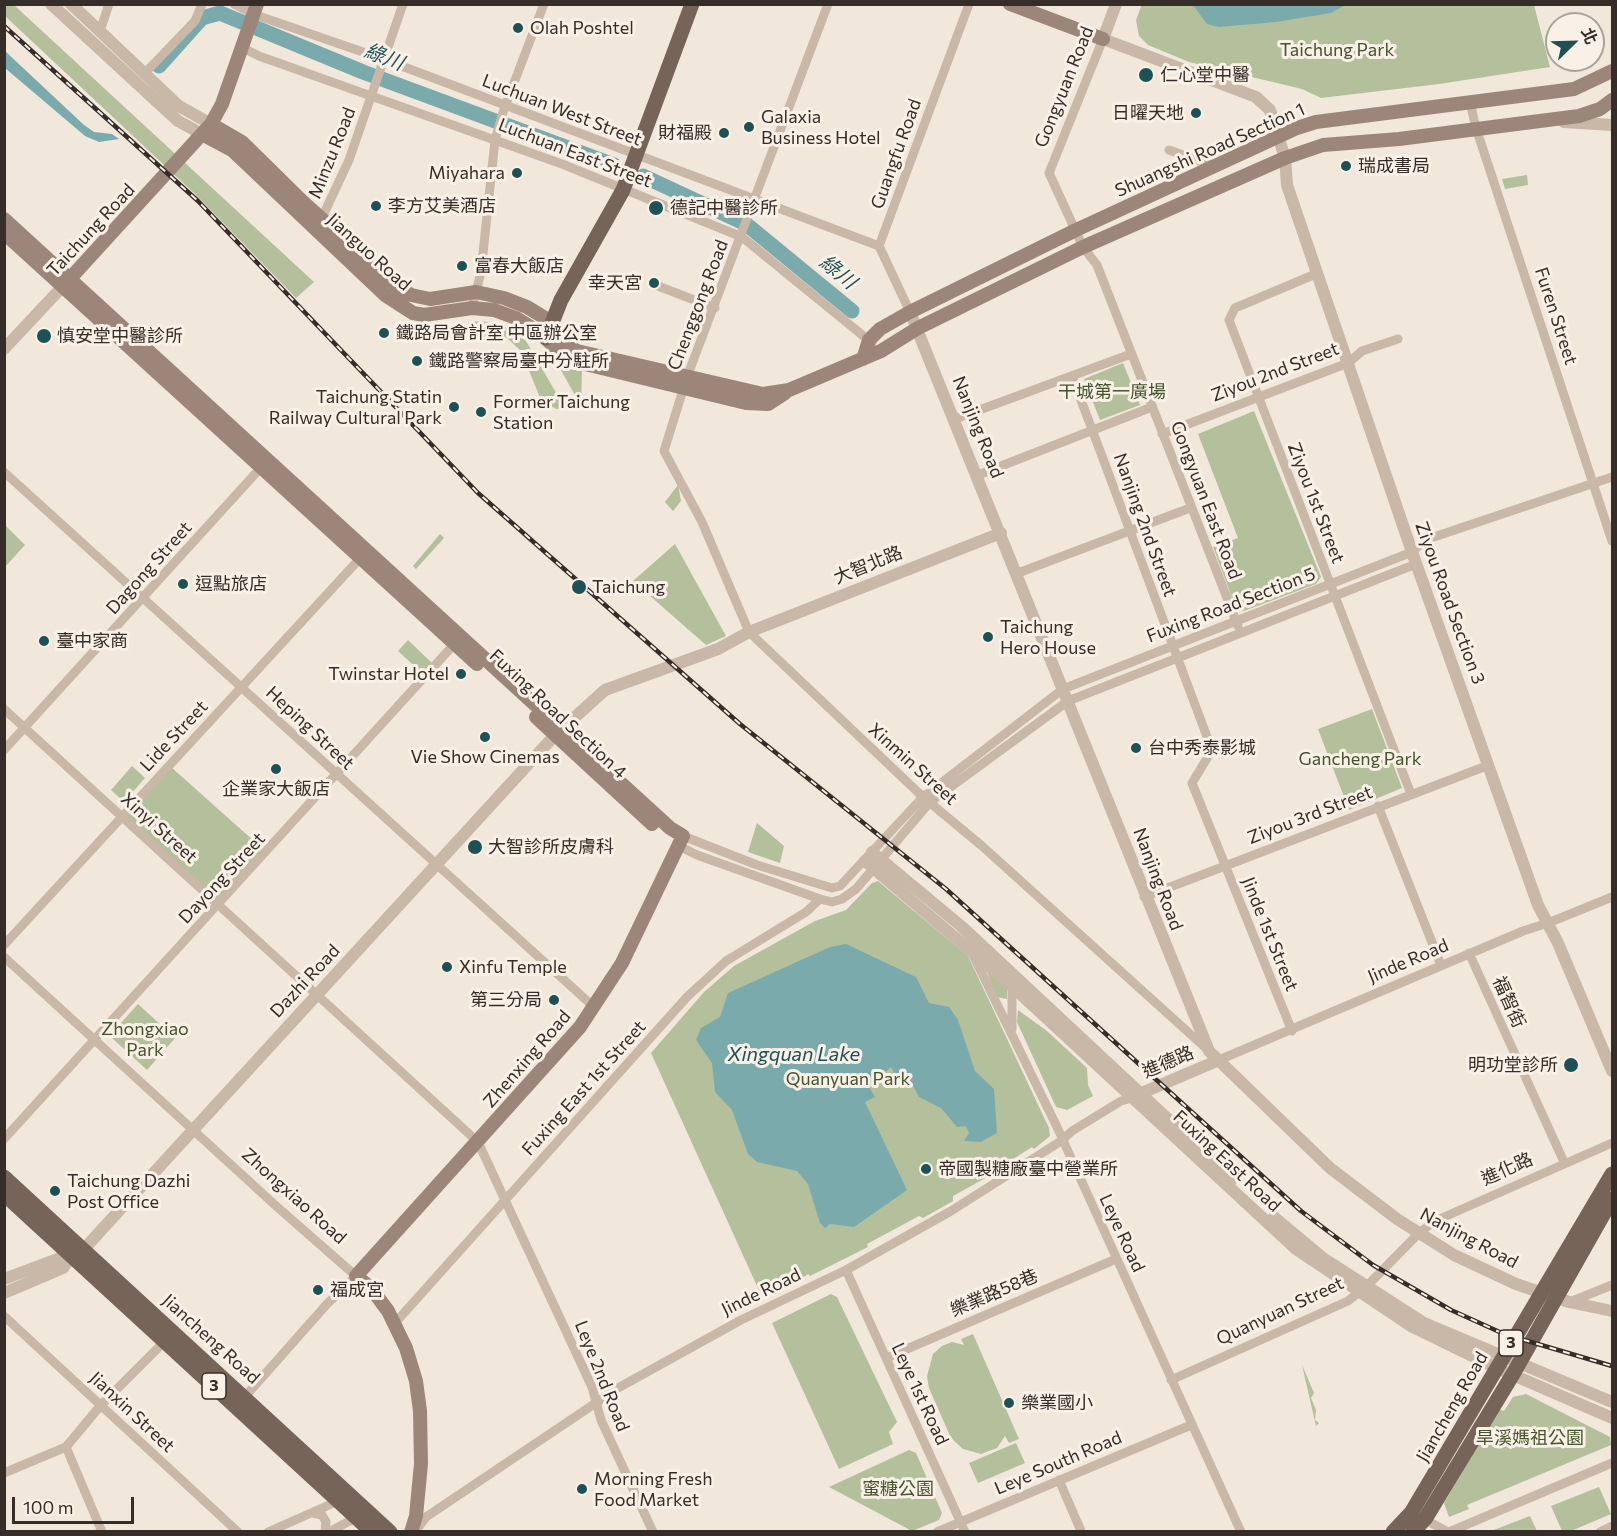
<!DOCTYPE html>
<meta charset="utf-8">
<style>
body{margin:0}
#map{position:relative;width:1617px;height:1536px;overflow:hidden;background:#f1e7db;font-family:Commissioner,"Noto Sans TC",sans-serif}
canvas{display:block}
.frame{position:absolute;inset:0;border:6px solid #362c28;pointer-events:none}
.north{position:absolute;left:1545px;top:12px;width:60px;height:60px;box-sizing:border-box;background:#f9f1e7;border:2px solid #aba29b;border-radius:50%;rotate:67deg;font-size:16px;font-weight:700;line-height:24px;text-align:center;color:#362c28}
.north::after{content:'';display:block;margin:auto;width:21px;height:27px;background:#1e5156;clip-path:polygon(50% 0,100% 100%,50% 72%,0 100%)}
.scale{position:absolute;left:12px;top:1497px;width:122px;height:27px;box-sizing:border-box;border:3px solid #362c28;border-top:0;padding-left:8px;font-size:18px;line-height:21px;white-space:nowrap;color:#362c28;-webkit-text-stroke:4px #f9f1e7;paint-order:stroke}
</style>
<div id="map">
<canvas width="1617" height="1536"></canvas>
<div class="frame"></div>
<div class="north">北</div>
<div class="scale">100 m</div>
</div>
<script>
const context = document.querySelector('canvas').getContext('2d');
context.lineJoin = 'round';
function fill(path, color) { context.fillStyle = color; context.fill(path, 'evenodd'); }
const toPath = rows => new Path2D(rows.map(r => 'M' + r).join(''));
function strokePath(path, color, width, dash) { context.strokeStyle = color; context.lineWidth = width; context.lineCap = dash ? 'butt' : 'round'; context.setLineDash(dash || []); context.stroke(path); }
function label(font, color, halo, rows, align = 'center') {
  context.font = font + ' Commissioner,"Noto Sans TC",sans-serif'; context.lineWidth = 6; context.setLineDash([]); context.textBaseline = 'middle'; context.strokeStyle = halo; context.fillStyle = color; for (const [text, x, y, turn = 0] of rows) {
    context.save(); context.translate(x, y); context.rotate((+turn || 0) * Math.PI / 180); context.textAlign = isNaN(turn) ? turn : align; if (halo) context.strokeText(text, 0, 0); context.fillText(text, 0, 0); context.restore();
  }
}
fill(toPath([
 [1142,4,1534,5,1550,67,1439,84,1321,98,1302,89,1189,62,1148,45,1139,36,1136,20],
 [4,5,14,5,314,282,296,298,195,194,5,16],
 [1527,175,1528,185,1505,189,1502,179],
 [482,321,508,327,526,341,565,408,556,409,541,400,521,351,507,338,497,336,477,338,470,335,468,322],
 [553,356,582,371,581,406],
 [1123,363,1140,405,1100,420,1084,379],
 [1254,411,1321,577,1316,584,1244,611,1236,608,1213,547,1238,538,1198,434],
 [678,485,681,501,673,511,665,502],
 [5,525,25,545,5,567,4,567],
 [440,534,444,538,416,569,413,566],
 [675,544,726,636,706,645,633,581],
 [408,640,432,663,422,673,398,651],
 [1372,709,1402,788,1349,810,1318,729],
 [132,766,145,778,124,802,111,790],
 [171,767,264,850,219,901,126,818],
 [757,823,784,846,780,863,748,852],
 [878,881,968,956,1049,1128,1050,1136,1034,1149,1032,1147,1007,1163,1007,1166,953,1196,953,1201,923,1218,919,1216,867,1244,868,1247,810,1276,808,1274,793,1285,791,1284,762,1297,651,1053,704,992,734,966,815,921,846,910,872,883],
 [986,969,1007,988,1007,999,996,997],
 [138,1004,175,1038,147,1070,112,1038,112,1033],
 [1018,1010,1047,1031,1087,1068,1088,1085,1093,1096,1067,1110,1056,1107,1017,1022],
 [831,1294,837,1297,897,1422,889,1432,893,1444,839,1469,772,1323],
 [973,1334,1019,1439,1009,1443,1005,1436,997,1448,981,1454,963,1449,951,1438,929,1388,927,1376,933,1354,942,1346,952,1342,964,1345,961,1339],
 [1302,1365,1314,1393,1311,1398,1316,1410,1315,1420,1319,1423,1316,1426],
 [1526,1394,1610,1437,1611,1445,1467,1505,1469,1509,1449,1517,1444,1503,1499,1409,1504,1411,1513,1397],
 [1016,1443,1025,1463,978,1483,969,1463],
 [909,1450,916,1453,942,1513,939,1520,912,1531,829,1487],
 [1599,1487,1611,1514,1571,1531,1562,1531,1551,1506],
 [1530,1516,1537,1531,1491,1531]
]), '#b3c09b');
fill(toPath([
 [1193,5,1193,4,1345,5,1331,13,1276,22,1219,27,1207,24],
 [5,51,84,125,94,132,112,134,119,139,99,142,85,136,5,68],
 [846,944,916,977,929,1003,949,1007,958,1020,975,1071,994,1089,997,1133,981,1142,964,1141,969,1133,966,1126,957,1127,941,1108,919,1097,910,1080,900,1085,891,1067,869,1087,875,1097,865,1102,907,1190,854,1227,830,1224,825,1228,820,1223,808,1184,797,1171,757,1162,748,1154,732,1110,715,1092,712,1063,696,1040,701,1028,720,1017,728,993,830,947]
]), '#7baaad');
strokePath(toPath([
 [159,66,202,18,220,13,363,72,614,165],
 [643,176,746,224,852,311]
]), '#7baaad', 15);
strokePath(toPath([
 [234,4,253,14,383,59,879,246],
 [828,4,687,377,664,451,702,522,749,632,923,797,982,846,1208,1050],
 [100,31,109,4],
 [1103,39,1049,173,1083,247,1097,265,1238,626],
 [241,47,259,56,562,164,742,237,872,343],
 [144,74,195,21,202,4],
 [1470,102,1476,128,1612,541],
 [1169,150,1216,167],
 [320,222,349,160,403,4],
 [1318,273,1235,308,1229,320,1411,794],
 [658,286,715,308],
 [472,308,481,272,495,140,504,109,544,4],
 [910,312,879,246,969,4],
 [1072,376,1212,750,1192,783,1292,1031],
 [955,419,1131,354],
 [1162,434,1348,363,1362,351,1398,339],
 [4,472,595,1008],
 [978,475,1152,407],
 [1018,573,1190,508],
 [4,709,478,1142,592,1387,601,1420,653,1532],
 [4,750,265,463],
 [1378,806,1441,965],
 [683,836,757,865,832,888,840,886,923,797,1063,689,1412,552,1425,540,1612,477],
 [677,845,697,855,820,899,832,902,842,899,856,889,930,802,1068,701,1416,564],
 [1144,897,1489,765],
 [4,945,364,554],
 [1469,953,1564,1162],
 [973,955,1057,1127,1241,1532],
 [4,957,275,1205,356,1276,327,1304,242,1400],
 [1012,1029,1012,983],
 [1219,1060,1523,931,1548,923,1612,897],
 [4,1139,458,640],
 [846,1270,965,1532],
 [1570,1302,1612,1285],
 [4,1316,238,1532],
 [395,1323,687,997,726,961,806,912,820,899],
 [886,1358,1116,1259],
 [1171,1380,1348,1301,1366,1287,1419,1233,1435,1221,1612,1143],
 [66,1447,102,1532],
 [4,1473,66,1447,101,1405,166,1340],
 [1059,1480,1081,1531],
 [313,1513,322,1515,326,1522,325,1532],
 [1422,1518,1448,1532],
 [268,1532,338,1501],
 [329,1532,359,1516],
 [415,1532,426,1517,618,1388,741,1320,846,1270,951,1211,1061,1141,1072,1131,1121,1101,1132,1098],
 [937,1532,1191,1425],
 [1449,1532,1612,1463],
 [1600,1532,1612,1526]
]), '#c9b7a7', 9);
strokePath(toPath([
 [51,4,178,121,202,134],
 [71,4,179,106,211,124],
 [1116,4,1103,39,1256,97,1270,110,1285,158,1287,185,1412,552,1538,905,1558,943,1612,1071],
 [1564,122,1612,125],
 [910,312,1209,1051,1330,1168,1397,1219,1454,1255,1516,1284,1569,1302,1612,1311],
 [4,349,64,285],
 [872,852,961,926,1232,1179],
 [865,861,1012,986,1296,1249,1411,1326,1497,1368,1612,1418],
 [1137,1095,1219,1060],
 [1274,1217,1323,1258,1424,1323,1612,1402],
 [4,1279,84,1249,555,735,605,690,718,649,749,632,1001,533],
 [4,1293,63,1268,72,1255]
]), '#c9b7a7', 12);
strokePath(toPath([
 [1010,4,1103,39],
 [211,124,242,142,303,202,395,285,411,295,430,299,476,292,504,298,527,307,545,318,567,345,577,351,763,394,789,390,881,351,918,328,1083,247,1285,158,1323,145,1399,139,1579,116,1600,109,1612,100],
 [202,134,232,150,385,295,413,313,424,315,472,308,494,310,516,318,540,333,563,355,581,363,746,403,768,404,785,393],
 [4,219,670,828,683,836,622,963,580,1027,356,1276,371,1288,388,1311,406,1348,416,1381,420,1411,421,1464,416,1516,411,1532],
 [4,233,477,664],
 [65,284,211,124,222,104,257,4],
 [863,359,869,340,880,329,910,312,1076,230,1297,128,1316,122,1574,89,1612,71],
 [536,717,652,824]
]), '#9c8679', 14);
strokePath(toPath([
 [546,338,561,300,623,190,692,4],
 [4,1177,390,1532],
 [4,1194,372,1532],
 [1393,1532,1411,1513,1612,1174],
 [1413,1532,1425,1519,1513,1374,1612,1199]
]), '#776459', 15);
const rail = toPath([
 [4,26,198,201,478,493,740,724,946,889,1301,1211,1373,1265,1451,1310,1504,1334,1612,1366]
]);
strokePath(rail, '#362c28', 4.5);
strokePath(rail, '#f9f1e7', 2, [7]);
for (const [x, y, r, color] of [
 [518,28,6,"#1e5156"],
 [1146,75,8,"#1e5156"],
 [1196,113,6,"#1e5156"],
 [749,127,6,"#1e5156"],
 [724,133,6,"#1e5156"],
 [1346,166,6,"#1e5156"],
 [517,173,6,"#1e5156"],
 [376,206,6,"#1e5156"],
 [656,208,8,"#1e5156"],
 [462,266,6,"#1e5156"],
 [654,283,6,"#1e5156"],
 [384,333,6,"#1e5156"],
 [44,336,8,"#1e5156"],
 [417,361,6,"#1e5156"],
 [454,407,6,"#1e5156"],
 [481,412,6,"#1e5156"],
 [183,584,6,"#1e5156"],
 [579,587,8,"#1e5156"],
 [988,637,6,"#1e5156"],
 [44,641,6,"#1e5156"],
 [461,674,6,"#1e5156"],
 [485,737,6,"#1e5156"],
 [1136,748,6,"#1e5156"],
 [276,769,6,"#1e5156"],
 [475,847,8,"#1e5156"],
 [447,967,6,"#1e5156"],
 [554,1000,6,"#1e5156"],
 [1571,1065,8,"#1e5156"],
 [926,1169,6,"#1e5156"],
 [55,1191,6,"#1e5156"],
 [318,1290,6,"#1e5156"],
 [1009,1403,6,"#1e5156"],
 [582,1489,6,"#1e5156"]
]) { const dot = new Path2D(); dot.arc(x, y, r, 0, 2 * Math.PI); context.fillStyle = color; context.fill(dot); strokePath(dot, '#f9f1e7', 2); }
for (const [x, y, w] of [
 [1511,1343,24],
 [214,1386,24]
]) { const box = new Path2D(); box.roundRect(x - w / 2, y - 13, w, 26, 4.5); context.fillStyle = '#f9f1e7'; context.fill(box); strokePath(box, '#362c28', 1.5); }
label('bold 16px', '#362c28', null, [
 ["3",1511,1343],
 ["3",214,1386]
]);
label('18px', '#362c28', '#f9f1e7', [
 ["Olah Poshtel",530,28],
 ["仁心堂中醫",1160,75],
 ["日曜天地",1184,113,"right"],
 ["Galaxia",761,117],
 ["Business Hotel",761,138],
 ["財福殿",712,133,"right"],
 ["瑞成書局",1358,166],
 ["Miyahara",505,173,"right"],
 ["李方艾美酒店",388,206],
 ["德記中醫診所",670,208],
 ["富春大飯店",474,266],
 ["幸天宮",642,283,"right"],
 ["鐵路局會計室 中區辦公室",396,333],
 ["慎安堂中醫診所",57,336],
 ["鐵路警察局臺中分駐所",429,361],
 ["Taichung Statin",442,397,"right"],
 ["Railway Cultural Park",442,418,"right"],
 ["Former Taichung",493,402],
 ["Station",493,423],
 ["逗點旅店",195,584],
 ["Taichung",592,587],
 ["Taichung",1000,627],
 ["Hero House",1000,648],
 ["臺中家商",56,641],
 ["Twinstar Hotel",449,674,"right"],
 ["台中秀泰影城",1148,748],
 ["Vie Show Cinemas",485,757,"center"],
 ["企業家大飯店",276,789,"center"],
 ["大智診所皮膚科",488,847],
 ["Xinfu Temple",459,967],
 ["第三分局",542,1000,"right"],
 ["明功堂診所",1558,1065,"right"],
 ["帝國製糖廠臺中營業所",938,1169],
 ["Taichung Dazhi",67,1181],
 ["Post Office",67,1202],
 ["福成宮",330,1290],
 ["樂業國小",1021,1403],
 ["Morning Fresh",594,1479],
 ["Food Market",594,1500]
], 'left');
label('18px', '#44532c', '#f9f1e7', [
 ["Taichung Park",1337,50],
 ["干城第一廣場",1112,392],
 ["Gancheng Park",1360,759],
 ["Zhongxiao",145,1029],
 ["Park",145,1050],
 ["Quanyuan Park",848,1079],
 ["旱溪媽祖公園",1530,1438],
 ["蜜糖公園",898,1489]
]);
label('18px', '#362c28', '#f9f1e7', [
 ["Gongyuan Road",1064,87,-68],
 ["Luchuan West Street",562,110,21],
 ["Shuangshi Road Section 1",1210,150,-24],
 ["Minzu Road",332,153,-68],
 ["Luchuan East Street",575,153,21],
 ["Guangfu Road",896,154,-70],
 ["Taichung Road",91,230,-47],
 ["Jianguo Road",369,252,42],
 ["Chenggong Road",698,305,-69],
 ["Furen Street",1556,316,72],
 ["Ziyou 2nd Street",1275,372,-21],
 ["Nanjing Road",978,427,68],
 ["Gongyuan East Road",1206,500,69],
 ["Ziyou 1st Street",1316,503,69],
 ["Nanjing 2nd Street",1145,525,70],
 ["大智北路",868,565,-22],
 ["Dagong Street",149,568,-48],
 ["Ziyou Road Section 3",1450,603,70],
 ["Fuxing Road Section 5",1231,605,-21],
 ["Fuxing Road Section 4",558,714,43],
 ["Heping Street",310,728,43],
 ["Lide Street",174,736,-47],
 ["Xinmin Street",913,764,42],
 ["Ziyou 3rd Street",1310,815,-21],
 ["Xinyi Street",159,828,42],
 ["Dayong Street",222,878,-47],
 ["Nanjing Road",1158,879,69],
 ["Jinde 1st Street",1270,934,68],
 ["Jinde Road",1408,961,-23],
 ["Dazhi Road",305,981,-47],
 ["福智街",1509,1002,66],
 ["Zhenxing Road",527,1059,-49],
 ["進德路",1168,1062,-23],
 ["Fuxing East 1st Street",584,1088,-48],
 ["Fuxing East Road",1227,1161,43],
 ["進化路",1507,1169,-24],
 ["Zhongxiao Road",294,1196,42],
 ["Leye Road",1122,1233,65],
 ["Nanjing Road",1469,1238,28],
 ["Jinde Road",761,1292,-26],
 ["樂業路58巷",994,1293,-23],
 ["Quanyuan Street",1280,1311,-25],
 ["Jiancheng Road",211,1339,42],
 ["Leye 2nd Road",602,1376,68],
 ["Leye 1st Road",920,1394,65],
 ["Jiancheng Road",1452,1407,-60],
 ["Jianxin Street",132,1412,43],
 ["Leye South Road",1058,1463,-23]
]);
label('italic 20px', '#1e5156', '#f9f1e7', [
 ["綠川",384,57,21],
 ["綠川",838,272,39],
 ["Xingquan Lake",794,1054]
]);
</script>
